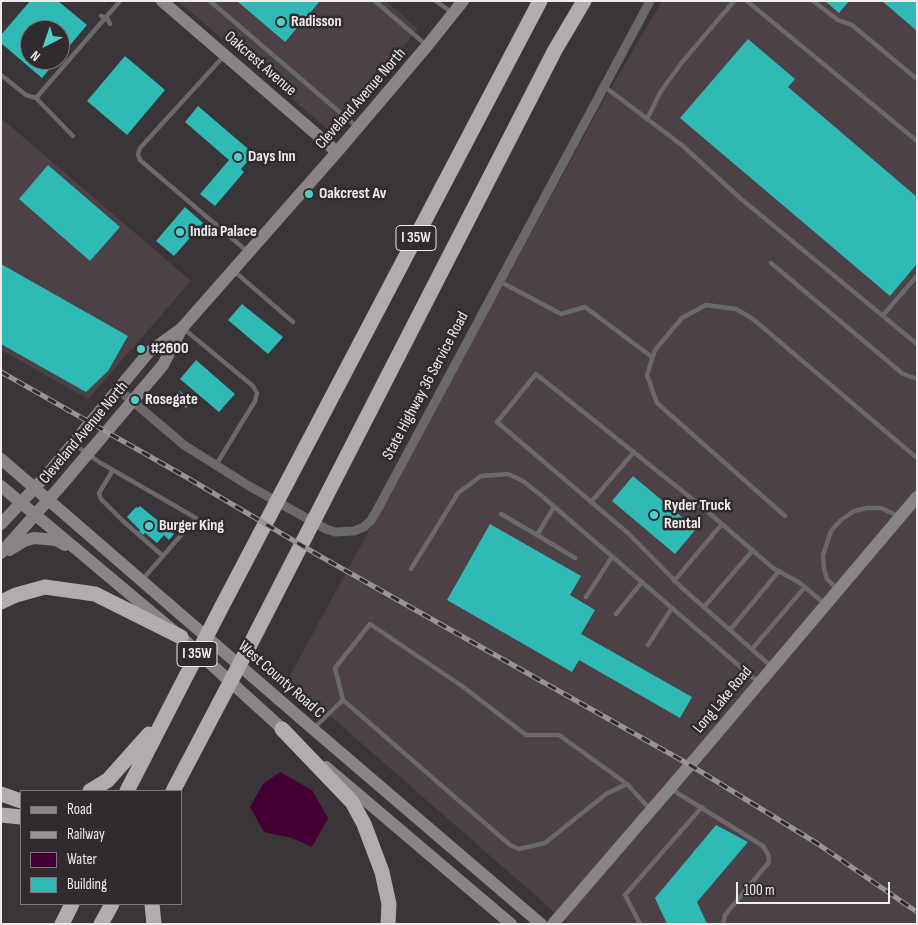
<!DOCTYPE html>
<style>
body{margin:0}
#map{position:relative;width:918px;height:925px;overflow:hidden;background:#3a3538;font-family:"Sofia Sans Condensed",sans-serif}
canvas{display:block}
.frame{position:absolute;inset:0;border:2px solid #efecee;pointer-events:none}
.legend{position:absolute;left:20px;top:790px;width:162px;height:115px;box-sizing:border-box;background:#302b2e;border:1px solid #7c787b;margin:0;padding:6px 9px;list-style:none;font-size:15px;color:#efecee}
.legend li{display:flex;align-items:center;gap:10px;height:25px}
.legend b{width:25px;border:1px solid #7c787b}
.north{position:absolute;left:20px;top:20px;width:50px;height:50px;box-sizing:border-box;background:#302b2e;border:1px solid #7c787b;border-radius:50%;rotate:221deg;font-size:14px;font-weight:700;line-height:20px;text-align:center;color:#efecee}
.north::after{content:'';display:block;margin:auto;width:18px;height:22px;background:#54cdc8;clip-path:polygon(50% 0,100% 100%,50% 72%,0 100%)}
.scale{position:absolute;left:736px;top:882px;width:154px;height:22px;box-sizing:border-box;border:2px solid #efecee;border-top:0;padding-left:6px;font-size:15px;line-height:18px;white-space:nowrap;color:#efecee;-webkit-text-stroke:4px #302b2e;paint-order:stroke}
</style>
<div id="map">
<canvas width="918" height="925"></canvas>
<div class="frame"></div>
<ul class="legend">
<li><b style="height:6px;background:#888487"></b>Road</li>
<li><b style="height:6px;background:#989496"></b>Railway</li>
<li><b style="height:14px;background:#440034"></b>Water</li>
<li><b style="height:14px;background:#2fbab5"></b>Building</li>
</ul>
<div class="north">N</div>
<div class="scale">100 m</div>
</div>
<script>
const context = document.querySelector('canvas').getContext('2d');
context.lineJoin = 'round';
function fill(path, color) { context.fillStyle = color; context.fill(path, 'evenodd'); }
const toPath = rows => new Path2D(rows.map(r => 'M' + r).join(''));
function strokePath(path, color, width, dash) { context.strokeStyle = color; context.lineWidth = width; context.lineCap = dash ? 'butt' : 'round'; context.setLineDash(dash || []); context.stroke(path); }
function label(font, color, halo, rows, align = 'center') {
  context.font = font + ' "Sofia Sans Condensed",sans-serif'; context.lineWidth = 5; context.setLineDash([]); context.textBaseline = 'middle'; context.strokeStyle = halo; context.fillStyle = color; for (const [text, x, y, turn = 0] of rows) {
    context.save(); context.translate(x, y); context.rotate((+turn || 0) * Math.PI / 180); context.textAlign = isNaN(turn) ? turn : align; if (halo) context.strokeText(text, 0, 0); context.fillText(text, 0, 0); context.restore();
  }
}
fill(toPath([
 [178,1,386,1,418,29,331,132],
 [662,1,917,1,917,924,568,924,288,679,605,98],
 [1,118,191,281,88,399,1,350]
]), '#4b4147');
fill(toPath([
 [280,772,312,790,328,818,312,847,292,838,264,832,250,807,263,784]
]), '#440034');
fill(toPath([
 [30,1,58,1,87,25,60,57,60,30,30,30,30,60,57,60,42,78,1,43,1,35],
 [237,1,320,1,285,42],
 [825,1,849,1,839,13],
 [882,1,917,1,917,31],
 [748,39,795,79,788,87,917,197,917,264,890,296,680,118],
 [125,56,165,90,127,135,87,101],
 [198,106,254,154,241,169,244,172,215,206,200,194,229,160,185,122],
 [48,165,120,227,90,261,19,199],
 [185,207,203,223,174,256,156,241],
 [1,264,128,336,108,371,86,392,1,344],
 [242,304,283,337,268,354,228,320],
 [196,360,235,394,219,412,180,379],
 [180,391,192,401,186,408,174,398],
 [633,476,696,529,675,554,612,501],
 [140,506,174,534,169,540,164,535,157,543,145,533,143,535,139,531,140,530,127,517,136,507,138,508],
 [490,524,581,576,570,595,595,610,581,634,692,697,680,718,579,660,572,672,447,600],
 [716,825,748,842,697,902,707,924,667,924,655,898]
]), '#2fbab5');
strokePath(toPath([
 [210,1,357,127],
 [375,1,425,44],
 [436,1,451,12],
 [747,1,917,141],
 [813,1,838,20,852,25,917,79],
 [101,16,107,18,110,24],
 [223,57,140,148,138,154,140,160,248,252],
 [1,75,26,95,36,98,120,1],
 [605,87,683,146,740,198,917,344],
 [36,98,73,136],
 [647,119,661,91,683,61,734,1],
 [771,263,903,374,917,379],
 [234,271,293,322],
 [499,281,561,314,585,307,652,357],
 [883,315,917,276],
 [184,329,253,386,257,393,255,401,216,465],
 [74,444,99,462,196,518,142,580],
 [113,470,99,493,101,499,123,521,163,556],
 [591,502,634,452],
 [501,514,537,535,554,507],
 [785,516,657,403,647,375,655,350,682,318,706,305,736,309,753,319,917,458],
 [537,535,575,558],
 [411,569,458,493,481,476,508,474,523,481,543,497,758,682],
 [674,581,722,524],
 [838,590,827,579,824,569,823,555,831,531,841,520,854,511,867,508,881,508,898,516],
 [586,597,612,557],
 [704,607,753,550],
 [616,614,642,582],
 [730,630,779,571],
 [648,645,672,608],
 [752,649,805,587],
 [772,667,681,587,629,534,497,422,536,374,701,506,773,568,800,583,825,604],
 [343,700,510,845,519,849,545,843,606,794,627,784],
 [313,729,343,700,335,668,370,624,462,686,526,735,559,735,627,784,650,809],
 [671,789,763,846,768,854,769,862,725,915,723,924],
 [640,924,625,895,702,807]
]), '#6b696a', 4.5);
strokePath(toPath([
 [118,389,184,445,249,486,326,529,335,532,354,531,364,527,371,520,376,512,650,1]
]), '#6b696a', 9);
strokePath(toPath([
 [162,1,337,152],
 [1,459,313,729,541,924],
 [1,486,181,637,288,734],
 [1,524,45,477,149,352,182,328,337,152,427,46,463,1],
 [9,550,24,541,34,538,56,540,65,545],
 [1,553,58,489,163,365,181,330],
 [326,767,511,924],
 [553,924,690,765,917,497]
]), '#888487', 12);
strokePath(toPath([
 [1,602,16,595,45,587,95,594,181,637],
 [282,729,352,802,364,824,382,872,389,904,388,924],
 [90,791,108,780,149,734],
 [127,791,221,608,540,1],
 [173,791,254,637,555,50,584,1],
 [1,794,21,801],
 [1,815,21,817],
 [152,904,154,924],
 [62,924,72,904],
 [101,924,112,904]
]), '#b2acb0', 15);
const rail = toPath([
 [1,372,186,477,318,555,690,765,818,844,917,912]
]);
strokePath(rail, '#989496', 5);
strokePath(rail, '#302b2e', 3, [9]);
for (const [x, y, r, color] of [
 [281,22,5,"#54cdc8"],
 [238,157,5,"#54cdc8"],
 [309,194,5,"#54cdc8"],
 [180,232,5,"#54cdc8"],
 [141,349,5,"#54cdc8"],
 [135,400,5,"#54cdc8"],
 [654,515,5,"#54cdc8"],
 [149,526,5,"#54cdc8"]
]) { const dot = new Path2D(); dot.arc(x, y, r, 0, 2 * Math.PI); context.fillStyle = color; context.fill(dot); strokePath(dot, '#302b2e', 2); }
for (const [x, y, w] of [
 [416,238,40],
 [197,654,40]
]) { const box = new Path2D(); box.roundRect(x - w / 2, y - 12.5, w, 25, 4); context.fillStyle = '#302b2e'; context.fill(box); strokePath(box, '#efecee', 1); }
label('bold 15px', '#efecee', null, [
 ["I 35W",416,238],
 ["I 35W",197,654]
]);
label('bold 16px', '#efecee', '#302b2e', [
 ["Radisson",291,22],
 ["Days Inn",248,157],
 ["Oakcrest Av",319,194],
 ["India Palace",190,232],
 ["#2600",151,349],
 ["Rosegate",145,400],
 ["Ryder Truck",664,506],
 ["Rental",664,524],
 ["Burger King",159,526]
], 'left');
label('16px', '#efecee', '#302b2e', [
 ["Oakcrest Avenue",260,64,41],
 ["Cleveland Avenue North",361,99,-49],
 ["State Highway 36 Service Road",426,386,-62],
 ["Cleveland Avenue North",84,433,-50],
 ["West County Road C",281,680,41],
 ["Long Lake Road",723,700,-50]
]);
</script>
